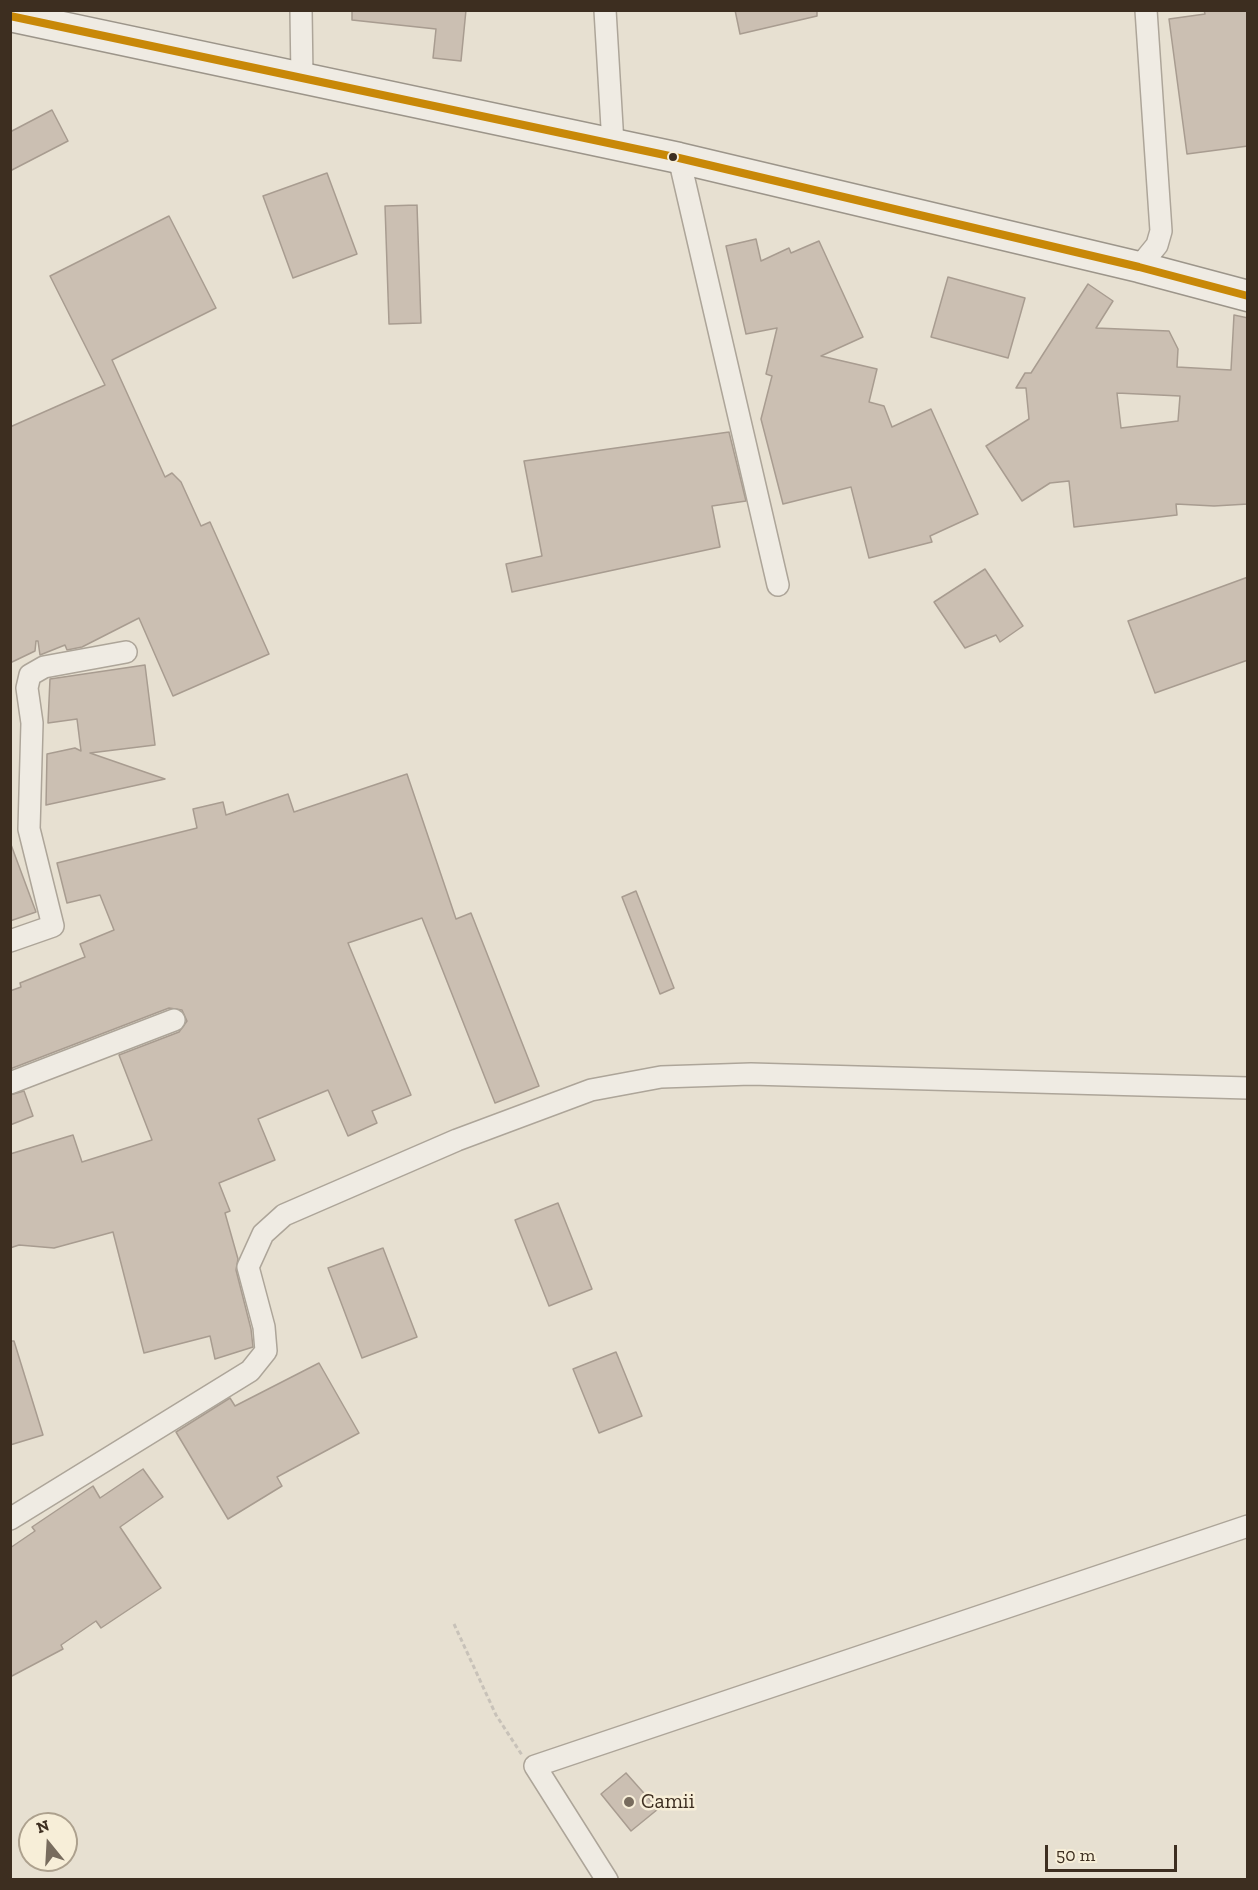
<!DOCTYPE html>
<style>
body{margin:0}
#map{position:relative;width:1258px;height:1890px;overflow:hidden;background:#e7e0d1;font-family:"Zilla Slab",serif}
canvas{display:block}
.frame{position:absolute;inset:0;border:12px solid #3d2e20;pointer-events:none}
.north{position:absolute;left:18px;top:1812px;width:60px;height:60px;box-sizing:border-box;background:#f7eed8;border:2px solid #ada18e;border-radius:50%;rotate:342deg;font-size:16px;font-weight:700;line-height:24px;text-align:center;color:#3d2e20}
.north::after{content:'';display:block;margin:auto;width:21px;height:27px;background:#786c5e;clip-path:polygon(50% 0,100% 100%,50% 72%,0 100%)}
.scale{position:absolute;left:1045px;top:1845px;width:132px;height:27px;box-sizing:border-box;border:3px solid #3d2e20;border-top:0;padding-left:8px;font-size:18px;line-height:21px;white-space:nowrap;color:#3d2e20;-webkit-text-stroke:4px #f7eed8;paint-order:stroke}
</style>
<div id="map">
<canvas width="1258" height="1890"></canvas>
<div class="frame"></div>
<div class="north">N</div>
<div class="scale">50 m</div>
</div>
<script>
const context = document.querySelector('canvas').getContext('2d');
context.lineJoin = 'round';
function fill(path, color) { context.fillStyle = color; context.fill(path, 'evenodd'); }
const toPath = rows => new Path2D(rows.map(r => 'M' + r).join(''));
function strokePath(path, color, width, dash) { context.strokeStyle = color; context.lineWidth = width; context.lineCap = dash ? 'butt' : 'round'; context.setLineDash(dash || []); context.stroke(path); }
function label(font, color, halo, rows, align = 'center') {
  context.font = font + ' "Zilla Slab",serif'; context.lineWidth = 5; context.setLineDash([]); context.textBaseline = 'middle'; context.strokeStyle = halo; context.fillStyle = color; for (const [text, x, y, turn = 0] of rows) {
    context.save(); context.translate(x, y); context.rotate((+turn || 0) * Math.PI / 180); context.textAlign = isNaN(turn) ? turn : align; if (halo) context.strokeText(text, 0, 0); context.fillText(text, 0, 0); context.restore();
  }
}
const building = toPath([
 [352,10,466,10,461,61,433,58,436,29,352,20,352,10],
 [735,10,817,10,817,16,740,34,735,10],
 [1204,10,1248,10,1248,146,1187,154,1169,19,1205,14,1204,10],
 [52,110,68,141,10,171,10,132,52,110],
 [327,173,357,254,293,278,263,196,327,173],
 [417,205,421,323,389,324,385,206,417,205],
 [169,216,216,308,112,360,165,477,172,473,181,482,201,526,210,522,269,654,173,696,139,618,82,647,67,650,65,645,40,655,38,641,36,641,35,651,10,663,10,427,105,385,50,276,169,216],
 [756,239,761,261,789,248,791,253,819,241,863,337,821,356,877,369,869,402,884,406,892,427,931,409,978,514,930,536,932,542,869,558,851,487,783,504,761,419,772,376,766,374,777,328,746,334,726,246,756,239],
 [948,277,1025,298,1008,358,931,337,948,277],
 [1088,284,1113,301,1096,328,1169,331,1178,349,1177,367,1231,370,1234,315,1248,318,1248,504,1214,506,1176,504,1177,515,1074,527,1069,481,1050,483,1022,501,986,446,1029,419,1026,388,1016,388,1025,373,1031,373,1088,284],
 [1117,393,1180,396,1178,421,1121,428,1117,393],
 [729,432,746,501,712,506,720,547,512,592,506,564,542,556,524,461,729,432],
 [985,569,1023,626,1000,642,996,635,965,648,934,602,985,569],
 [1248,577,1248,660,1155,693,1128,621,1248,577],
 [145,665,155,745,90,753,165,779,46,805,47,754,75,748,81,751,77,719,48,723,50,679,145,665],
 [407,774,456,919,471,913,539,1086,495,1103,422,918,348,943,411,1095,372,1111,377,1123,348,1136,328,1090,258,1119,275,1160,219,1183,230,1211,225,1213,238,1259,236,1270,251,1329,253,1347,215,1359,210,1336,144,1353,113,1232,54,1248,19,1245,10,1248,10,1154,73,1135,82,1162,152,1140,119,1055,179,1032,187,1021,182,1010,169,1008,10,1069,10,991,21,987,20,983,85,957,80,944,114,930,100,895,67,903,57,863,197,828,193,809,223,802,226,815,288,794,294,812,407,774],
 [10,842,36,912,10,921,10,842],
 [636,891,674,988,660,994,622,897,636,891],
 [24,1091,33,1116,10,1125,10,1095,24,1091],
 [558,1203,592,1289,549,1306,515,1220,558,1203],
 [383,1248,417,1337,362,1358,328,1268,383,1248],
 [10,1341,14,1341,43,1435,10,1445,10,1341],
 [616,1352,642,1416,599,1433,573,1369,616,1352],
 [319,1363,359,1433,277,1477,282,1486,228,1519,176,1432,230,1398,235,1406,319,1363],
 [143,1469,163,1497,120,1527,161,1588,101,1628,96,1621,61,1645,63,1649,10,1677,10,1548,35,1531,32,1527,93,1486,100,1498,143,1469],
 [626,1773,658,1809,631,1831,601,1794,626,1773]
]);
fill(building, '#cbbfb2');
strokePath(building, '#a89c90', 1.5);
const street = toPath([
 [301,10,302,78],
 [605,10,613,144],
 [679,158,778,585],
 [1139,267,1157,245,1161,231,1146,10],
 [10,941,53,926,29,829,32,723,27,688,30,675,44,667,126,652],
 [10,1083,174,1020],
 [10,1519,250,1371,266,1351,264,1327,248,1267,263,1234,284,1215,457,1140,591,1090,661,1077,751,1074,1248,1088],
 [607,1880,535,1766,1248,1526]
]);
const secondary = toPath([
 [10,16,679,158,1139,267,1248,296]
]);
strokePath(street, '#ada599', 24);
strokePath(secondary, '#9c958a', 33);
strokePath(toPath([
 [454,1624,496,1715,522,1755]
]), '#c8c2b9', 3, [4.5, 3]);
strokePath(street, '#efebe3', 21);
strokePath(secondary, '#efebe3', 30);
strokePath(toPath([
 [10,16,679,158,1139,267,1248,296]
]), '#c88808', 8);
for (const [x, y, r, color] of [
 [673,157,5,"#3d2e20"],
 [629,1802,6,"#786c5e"]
]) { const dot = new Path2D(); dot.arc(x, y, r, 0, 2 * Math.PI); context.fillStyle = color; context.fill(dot); strokePath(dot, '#f7eed8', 2); }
label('21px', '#3d2e20', '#f7eed8', [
 ["Camii",641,1802]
], 'left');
</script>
